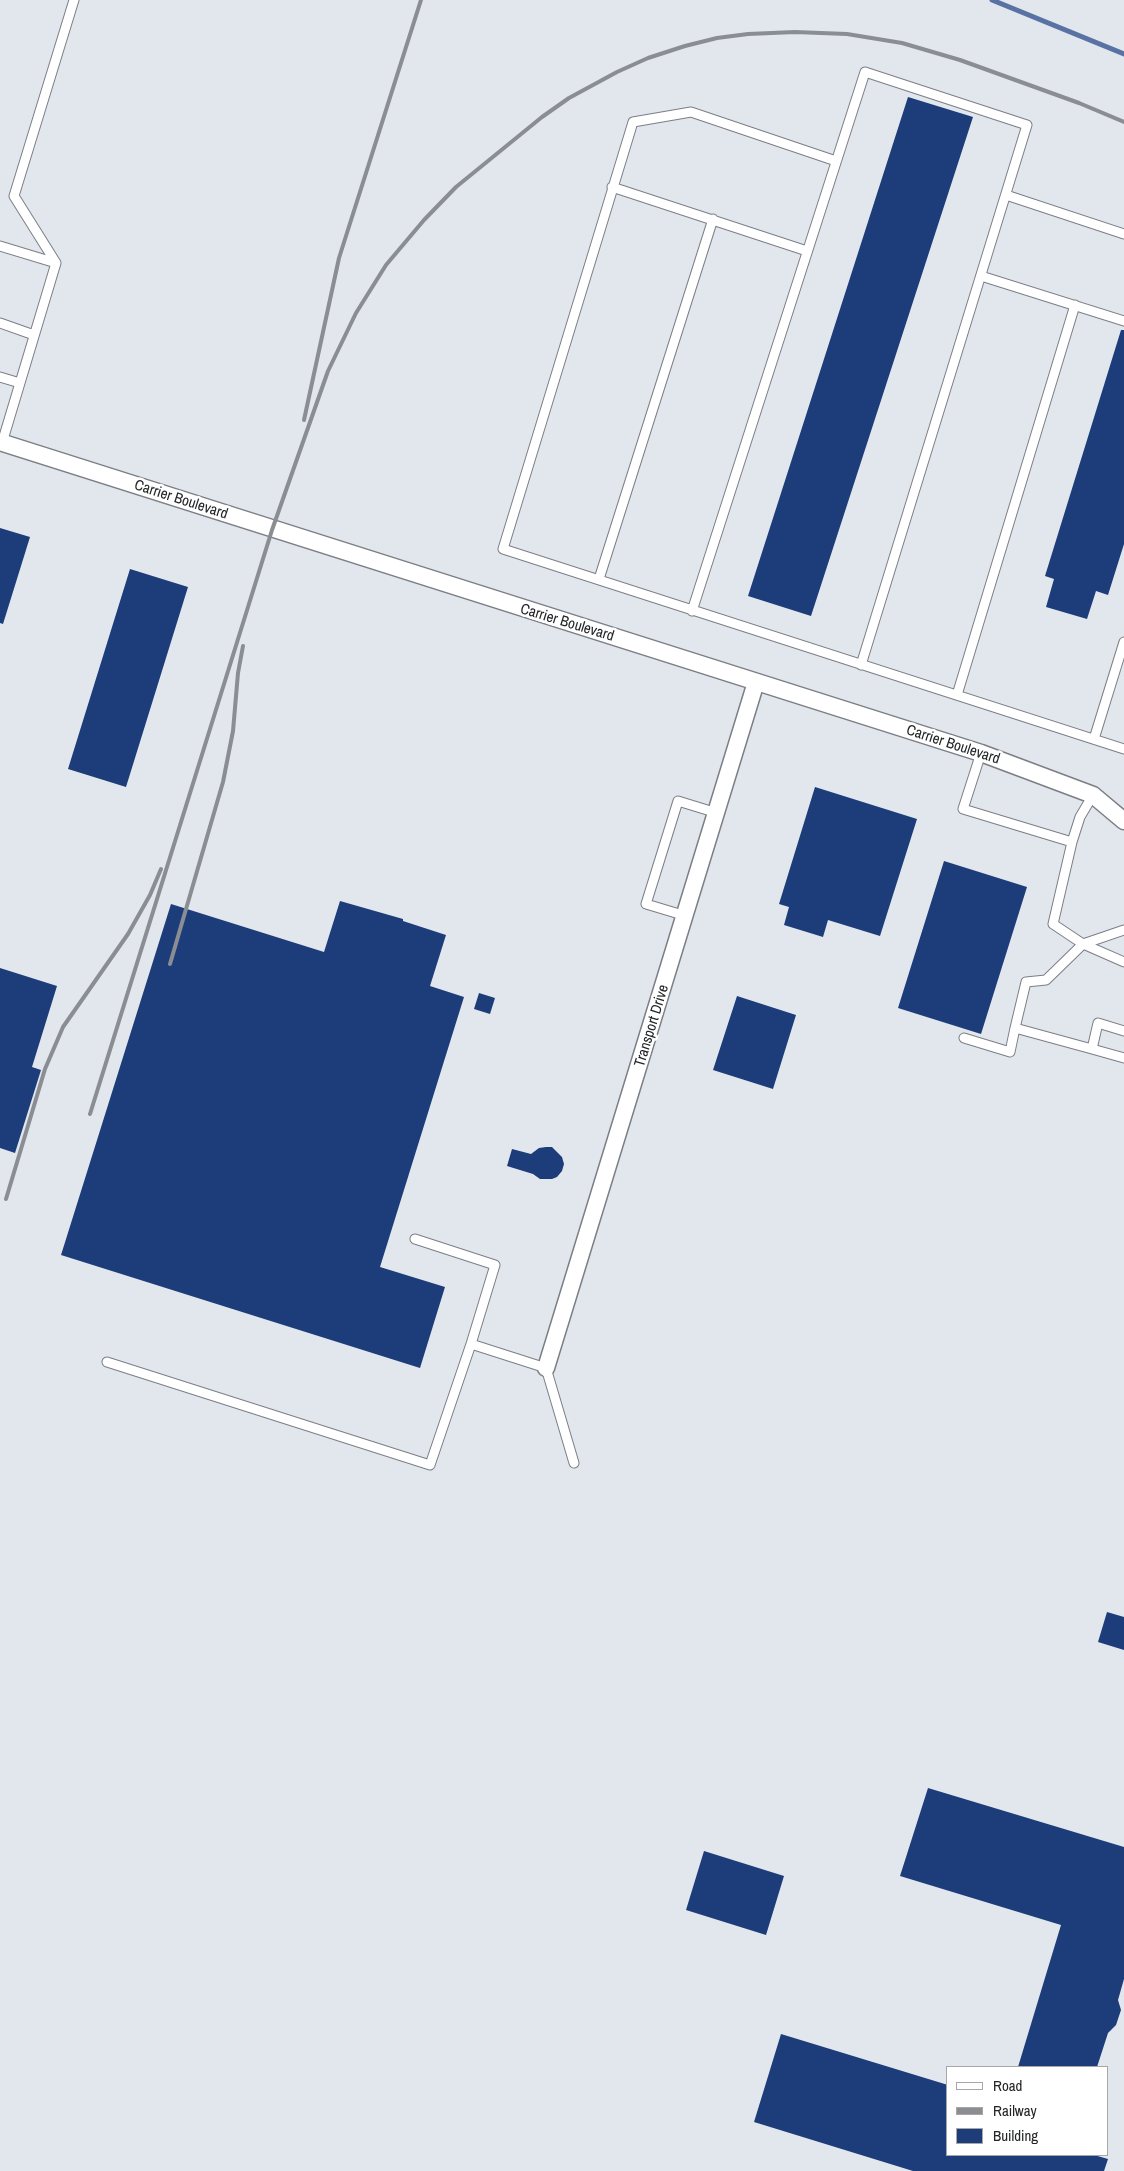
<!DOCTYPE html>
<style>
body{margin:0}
#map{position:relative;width:1124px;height:2171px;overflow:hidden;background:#e2e6ed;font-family:"Archivo Narrow",sans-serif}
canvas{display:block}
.legend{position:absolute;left:946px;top:2066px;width:162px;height:90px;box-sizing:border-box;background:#fff;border:1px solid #a7a7a8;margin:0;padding:6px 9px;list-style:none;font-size:15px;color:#222426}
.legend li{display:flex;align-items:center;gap:10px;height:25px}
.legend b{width:25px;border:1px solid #a7a7a8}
</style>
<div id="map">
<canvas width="1124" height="2171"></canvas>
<ul class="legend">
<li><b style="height:6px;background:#fff"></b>Road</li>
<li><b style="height:6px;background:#8a8e92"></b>Railway</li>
<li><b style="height:14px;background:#1c3d79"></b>Building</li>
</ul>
</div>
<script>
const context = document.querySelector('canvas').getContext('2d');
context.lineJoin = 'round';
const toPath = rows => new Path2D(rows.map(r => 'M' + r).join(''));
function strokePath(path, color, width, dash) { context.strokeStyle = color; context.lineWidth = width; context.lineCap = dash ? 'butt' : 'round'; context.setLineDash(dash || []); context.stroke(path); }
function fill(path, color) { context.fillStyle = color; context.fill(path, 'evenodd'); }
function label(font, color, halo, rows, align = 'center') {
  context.font = font + ' "Archivo Narrow",sans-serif'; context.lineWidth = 5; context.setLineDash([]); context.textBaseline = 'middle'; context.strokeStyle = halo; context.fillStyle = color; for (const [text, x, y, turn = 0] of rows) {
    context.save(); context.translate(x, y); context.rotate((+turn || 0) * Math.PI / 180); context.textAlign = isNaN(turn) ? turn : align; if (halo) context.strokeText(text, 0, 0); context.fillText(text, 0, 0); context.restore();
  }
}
strokePath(toPath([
 [992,0,1124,54]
]), '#5873a3', 5);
fill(toPath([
 [908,97,973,117,811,616,748,596],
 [1121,330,1124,330,1124,544,1108,595,1096,591,1087,619,1046,607,1054,579,1045,576],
 [0,528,30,537,3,624,0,623],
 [130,569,188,587,126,787,68,769],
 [815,787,917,819,880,936,828,920,823,937,784,925,789,907,779,904],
 [944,861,1027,887,981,1034,898,1008],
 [340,901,403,919,403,921,446,935,430,986,464,997,380,1267,445,1287,420,1368,61,1255,171,904,324,952],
 [0,968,57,986,32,1067,41,1070,15,1153,0,1148],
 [479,993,495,998,490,1014,474,1009],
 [737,996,796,1015,773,1089,713,1070],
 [546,1147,552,1147,562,1157,564,1164,562,1171,557,1177,552,1179,540,1179,533,1174,507,1166,512,1149,531,1154,539,1148],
 [1107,1612,1124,1617,1124,1650,1098,1642],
 [928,1788,1124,1847,1124,1979,1118,2000,1121,2010,1116,2025,1108,2033,1097,2067,1018,2067,1061,1925,900,1876],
 [704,1851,784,1876,766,1935,686,1910],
 [781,2034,948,2085,948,2155,1094,2155,1108,2159,1104,2171,913,2171,754,2122]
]), '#1c3d79');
const service = toPath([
 [836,161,691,112,633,122,503,549,1124,749],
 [612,187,807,251],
 [1006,195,1124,234],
 [0,246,56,263],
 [981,276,1124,321],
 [0,323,34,335],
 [0,377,20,383],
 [2,443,56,263,14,196,74,0],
 [599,579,713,219],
 [692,611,865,72,1027,125,861,665],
 [957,695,1075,305],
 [1094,739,1124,642],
 [981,753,963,809,1072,842],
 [1093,795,1080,817,1072,842,1053,924,1083,944,1124,930],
 [686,916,646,904,678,801,717,813],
 [1124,962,1083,944,1046,980,1026,982,1015,1028,1092,1049,1098,1023,1124,1031],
 [964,1038,1010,1052,1015,1028],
 [1092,1049,1124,1058],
 [415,1239,495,1265,471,1344,546,1368,574,1463],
 [107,1362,430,1465,471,1344]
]);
const minor = toPath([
 [0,442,981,753,1093,795,1124,821],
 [546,1368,756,682]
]);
strokePath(service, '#7b7f85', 11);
strokePath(minor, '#7b7f85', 19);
strokePath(service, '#fff', 9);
strokePath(minor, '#fff', 16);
strokePath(toPath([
 [304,420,339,258,421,0],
 [170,964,223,782,233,731,238,673,243,646],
 [90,1114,272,530,328,371,356,313,386,265,424,220,456,187,542,117,569,98,617,72,648,58,685,46,717,38,748,34,795,32,847,34,902,43,960,60,1079,103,1124,122],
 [6,1199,45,1069,63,1027,128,934,150,895,161,869]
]), '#8a8e92', 4);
label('15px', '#222426', '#fff', [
 ["Carrier Boulevard",181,500,18],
 ["Carrier Boulevard",567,623,17],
 ["Carrier Boulevard",953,745,18],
 ["Transport Drive",652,1026,-73]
]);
</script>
